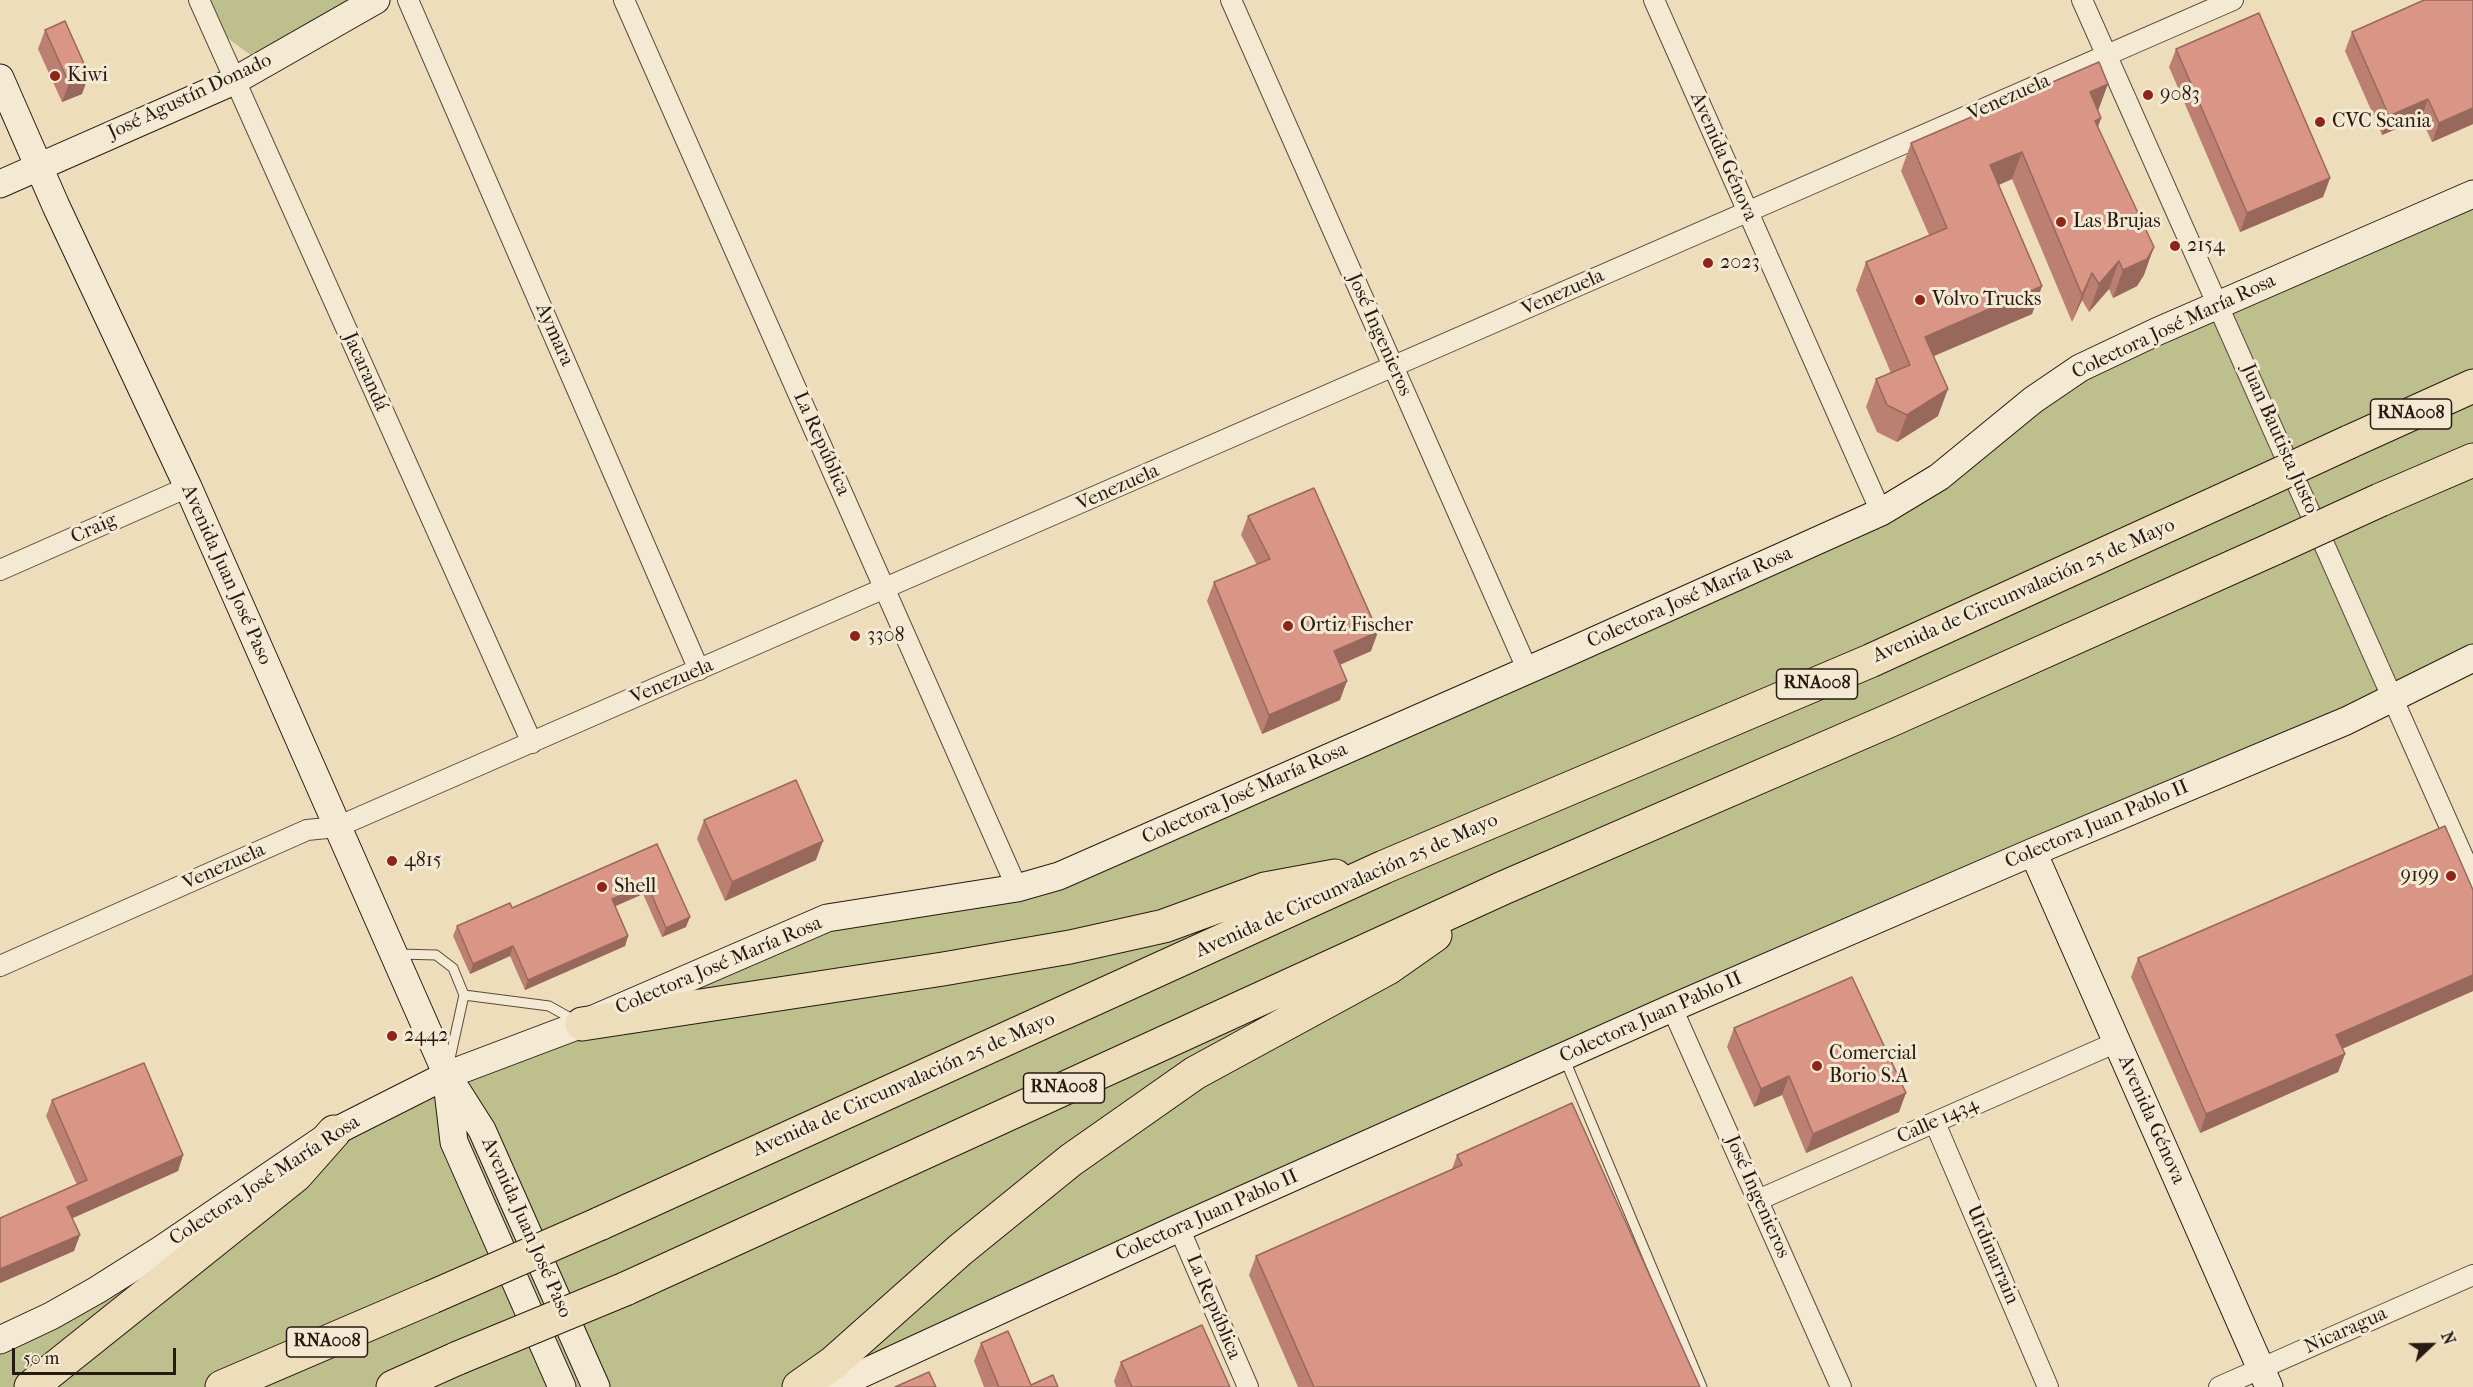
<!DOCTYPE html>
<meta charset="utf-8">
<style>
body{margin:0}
#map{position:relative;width:2473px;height:1387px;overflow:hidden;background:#edb;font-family:"IM FELL French Canon",serif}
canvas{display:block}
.north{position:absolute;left:2401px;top:1315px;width:60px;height:60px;-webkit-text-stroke:4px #f4e9d3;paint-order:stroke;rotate:68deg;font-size:16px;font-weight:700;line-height:24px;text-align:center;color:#261a12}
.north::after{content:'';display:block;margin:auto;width:21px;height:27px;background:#261a12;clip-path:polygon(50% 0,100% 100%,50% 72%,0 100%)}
.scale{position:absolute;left:12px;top:1348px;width:164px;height:27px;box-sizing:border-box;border:3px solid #261a12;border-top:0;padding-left:8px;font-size:18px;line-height:21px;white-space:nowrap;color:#261a12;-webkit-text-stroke:4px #f4e9d3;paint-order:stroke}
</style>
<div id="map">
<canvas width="2473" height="1387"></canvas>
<div class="north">N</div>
<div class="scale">50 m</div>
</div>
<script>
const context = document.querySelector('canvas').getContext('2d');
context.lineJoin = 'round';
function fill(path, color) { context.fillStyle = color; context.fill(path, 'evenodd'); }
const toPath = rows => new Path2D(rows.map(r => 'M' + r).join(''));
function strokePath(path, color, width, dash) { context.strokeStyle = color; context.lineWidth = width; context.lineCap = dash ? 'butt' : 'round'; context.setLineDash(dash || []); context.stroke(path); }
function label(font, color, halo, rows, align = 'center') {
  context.font = font + ' "IM FELL French Canon",serif'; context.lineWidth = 6; context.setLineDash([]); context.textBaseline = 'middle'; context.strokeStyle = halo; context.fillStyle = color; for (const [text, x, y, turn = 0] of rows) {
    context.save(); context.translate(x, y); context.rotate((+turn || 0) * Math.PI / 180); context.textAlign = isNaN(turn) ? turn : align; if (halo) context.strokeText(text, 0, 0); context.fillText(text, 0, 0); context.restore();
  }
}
fill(toPath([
 [207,0,351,0,252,56,222,34],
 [2473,194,2473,658,833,1387,0,1387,0,1340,334,1132,827,918,1017,888,1881,512,2033,400]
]), '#bdbf8d');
const lane = toPath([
 [399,954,436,955,453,968,464,995,449,1063],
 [464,995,549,1006,574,1020],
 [1565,1060,1702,1387]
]);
const street = toPath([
 [199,0,532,743],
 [408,0,699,670],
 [624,0,1017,888],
 [1231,0,1528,671],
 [1654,0,1881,512],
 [2082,0,2473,879],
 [0,570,188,487],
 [0,966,307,830,337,827,2233,0],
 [1672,1008,1841,1387],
 [1935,1123,2048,1387],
 [1758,1200,2117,1042],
 [1179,1228,1248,1387],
 [2219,1387,2473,1275]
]);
const secondary = toPath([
 [0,78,56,206,188,487,447,1075,482,1130,596,1387],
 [0,184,234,81,376,0],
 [2033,852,2269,1387],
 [447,1082,454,1142,562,1387],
 [0,1340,51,1316,97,1290,162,1249,334,1132,447,1075,582,1024,827,918,1017,888,1059,876,1569,652,1881,512,1939,477,2033,400,2080,368,2156,332,2473,194],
 [833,1387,1179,1228,1672,1008,2033,852,2346,721,2473,658]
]);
const highway = toPath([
 [2349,442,2473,386],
 [2380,500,2473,460],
 [582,1024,943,969,1070,947,1164,926,1265,889,1335,876],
 [599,1224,1384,867,1870,661,2245,490],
 [625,1289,1503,888,1893,719,2275,548],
 [31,1387,296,1175,334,1132],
 [222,1387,432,1297],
 [393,1387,458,1358],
 [799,1387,833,1363,960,1250,1071,1160,1195,1073,1388,968,1435,935]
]);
strokePath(lane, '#584b3c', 11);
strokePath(street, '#584b3c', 22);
strokePath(secondary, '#261a12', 29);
strokePath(highway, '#261a12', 35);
strokePath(lane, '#f4e9d3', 9);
strokePath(street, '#f4e9d3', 20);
strokePath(secondary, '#f4e9d3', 27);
strokePath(highway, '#edb', 33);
const highwayBridge = toPath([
 [2245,490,2349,442],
 [2275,548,2380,500],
 [432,1297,599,1224],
 [458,1358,625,1289]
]);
strokePath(highwayBridge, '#261a12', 35, []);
strokePath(highwayBridge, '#edb', 33);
fill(toPath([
 [2473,0,2473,124,2432,142,2421,118,2382,135,2345,51,2352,32],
 [45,30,82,94,62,102,38,49],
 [2176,49,2330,178,2323,197,2240,232,2169,67],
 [2098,111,2101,118,2098,127,2144,275,2137,286,2113,298,2109,289,2089,312,2082,300,2072,322,2012,179,1999,185,2042,286,2032,314,1934,356,1938,416,1897,442,1877,432,1866,407,1876,379,1891,373,1856,290,1866,262,1929,235,1901,171,1911,143],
 [1248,516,1371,651,1340,665,1340,700,1262,734,1207,601,1214,582,1257,565,1241,535],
 [704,820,816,860,725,901,697,839],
 [657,844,686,927,662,937,643,894,615,906,628,936,625,946,525,990,510,956,470,974,453,936,457,926,512,908],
 [2473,890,2473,991,2342,1049,2345,1054,2338,1072,2200,1133,2131,977,2138,958],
 [1734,1028,1899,1112,1806,1153,1782,1095,1754,1107,1727,1047],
 [52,1100,183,1155,178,1171,72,1218,74,1251,0,1283,77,1185,46,1116],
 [1457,1155,1700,1387,1298,1387,1249,1275,1256,1256,1452,1169],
 [981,1343,1031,1385,1058,1387,984,1387,974,1361],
 [1121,1362,1230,1387,1116,1387,1114,1381]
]), '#bb8072');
fill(toPath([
 [89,75,82,94,62,102,69,83],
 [2108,84,2098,111,2090,92],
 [2428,99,2421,118,2382,135,2389,116],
 [2473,108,2473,124,2432,142,2439,123],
 [2101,118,2091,145,2095,121],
 [2022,152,2012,179,1980,193,1990,165],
 [2330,178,2323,197,2240,232,2247,213],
 [2154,247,2144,275,2137,286,2113,298,2123,270],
 [2119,261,2109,289,2089,312,2099,284],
 [2092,273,2082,300,2072,322,2082,295],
 [2042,286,2032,314,1915,364,1925,337],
 [1948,389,1938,416,1897,442,1907,415],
 [1378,632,1371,651,1327,670,1334,651],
 [1347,681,1340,700,1262,734,1269,715],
 [823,841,816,860,725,901,732,882],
 [647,884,643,894,609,909,612,899],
 [690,917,686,927,662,937,666,928],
 [628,936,625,946,525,990,528,980],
 [513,946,510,956,470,974,473,964],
 [2473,975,2473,991,2330,1054,2336,1035],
 [2345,1054,2338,1072,2200,1133,2206,1114],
 [1789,1076,1782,1095,1754,1107,1761,1089],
 [1906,1093,1899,1112,1806,1153,1813,1134],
 [183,1155,178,1171,62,1223,67,1207],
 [80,1235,74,1251,0,1283,0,1269]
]), '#98685d');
const building = toPath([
 [2424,0,2473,0,2473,108,2439,123,2428,99,2389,116,2352,32,2424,0],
 [2259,13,2330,178,2247,213,2176,49,2259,13],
 [65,21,89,75,69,83,45,30,65,21],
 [2099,62,2108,84,2090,92,2101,118,2095,121,2154,247,2147,259,2123,270,2119,261,2099,284,2092,273,2082,295,2022,152,1990,165,2042,286,1925,337,1948,389,1907,415,1887,405,1876,379,1910,365,1866,262,1947,228,1911,143,2099,62],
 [1314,488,1378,632,1334,651,1347,681,1269,715,1214,582,1270,559,1248,516,1314,488],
 [796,780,823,841,732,882,704,820,796,780],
 [2445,826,2473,890,2473,975,2336,1035,2345,1054,2206,1114,2138,958,2445,826],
 [657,844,690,917,666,928,647,884,612,899,628,936,528,980,513,946,473,964,457,926,510,903,512,908,657,844],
 [1852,977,1906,1093,1813,1134,1789,1076,1761,1089,1734,1028,1852,977],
 [144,1063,183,1155,67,1207,80,1235,0,1269,0,1218,87,1180,52,1100,144,1063],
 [1572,1103,1700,1387,1314,1387,1256,1256,1462,1165,1457,1155,1572,1103],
 [1202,1325,1230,1387,1132,1387,1121,1362,1202,1325],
 [1008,1331,1031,1385,1053,1375,1058,1387,999,1387,981,1343,1008,1331],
 [929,1372,936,1387,895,1387,929,1372]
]);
fill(building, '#d99585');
strokePath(building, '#98685d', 1.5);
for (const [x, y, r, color] of [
 [55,76,6,"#8f2418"],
 [2148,95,6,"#8f2418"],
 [2320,122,6,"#8f2418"],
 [2061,222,6,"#8f2418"],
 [2175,246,6,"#8f2418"],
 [1708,263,6,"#8f2418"],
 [1920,300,6,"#8f2418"],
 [1288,626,6,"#8f2418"],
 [855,636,6,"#8f2418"],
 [392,861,6,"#8f2418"],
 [2451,876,6,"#8f2418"],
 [602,887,6,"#8f2418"],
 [392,1036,6,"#8f2418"],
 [1817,1066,6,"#8f2418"]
]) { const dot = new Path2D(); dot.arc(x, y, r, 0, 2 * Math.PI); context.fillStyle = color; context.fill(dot); strokePath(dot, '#f4e9d3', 2); }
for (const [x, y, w] of [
 [2411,414,81],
 [1817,684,81],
 [1064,1088,81],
 [327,1342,81]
]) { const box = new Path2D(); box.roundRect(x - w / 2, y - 15, w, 30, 4.5); context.fillStyle = '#f4e9d3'; context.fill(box); strokePath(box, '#261a12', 1.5); }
label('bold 18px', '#261a12', null, [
 ["RNA008",2411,414],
 ["RNA008",1817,684],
 ["RNA008",1064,1088],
 ["RNA008",327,1342]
]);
label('20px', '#261a12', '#f4e9d3', [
 ["Kiwi",67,76],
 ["9083",2160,95],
 ["CVC Scania",2332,122],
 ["Las Brujas",2073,222],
 ["2154",2187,246],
 ["2023",1720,263],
 ["Volvo Trucks",1932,300],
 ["Ortiz Fischer",1300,626],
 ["3308",867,636],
 ["4815",404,861],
 ["9199",2439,876,"right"],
 ["Shell",614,887],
 ["2442",404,1036],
 ["Comercial",1829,1054],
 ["Borio S.A",1829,1077]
], 'left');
label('20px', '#261a12', '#f4e9d3', [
 ["José Agustín Donado",190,97,-25],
 ["Venezuela",2009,98,-24],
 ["Avenida Génova",1723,157,66],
 ["Venezuela",1563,293,-24],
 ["Colectora José María Rosa",2174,327,-25],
 ["Aymara",554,335,66],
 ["José Ingenieros",1379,335,66],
 ["Jacarandá",365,372,66],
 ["Juan Bautista Justo",2279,439,66],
 ["La República",821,444,66],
 ["Venezuela",1118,488,-24],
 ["Craig",94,529,-24],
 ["Avenida Juan José Paso",226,575,66],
 ["Avenida de Circunvalación 25 de Mayo",2024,591,-24],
 ["Colectora José María Rosa",1690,598,-24],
 ["Venezuela",672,682,-23],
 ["Colectora José María Rosa",1245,794,-24],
 ["Colectora Juan Pablo II",2097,825,-23],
 ["Venezuela",224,867,-24],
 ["Avenida de Circunvalación 25 de Mayo",1347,886,-24],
 ["Colectora José María Rosa",719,966,-23],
 ["Colectora Juan Pablo II",1651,1018,-24],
 ["Avenida de Circunvalación 25 de Mayo",904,1085,-24],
 ["Avenida Génova",2151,1120,66],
 ["Calle 1434",1938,1121,-24],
 ["Colectora José María Rosa",265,1181,-33],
 ["José Ingenieros",1757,1197,66],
 ["Colectora Juan Pablo II",1207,1216,-24],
 ["Avenida Juan José Paso",526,1228,66],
 ["Urdinarrain",1992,1255,67],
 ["La República",1213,1307,67],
 ["Nicaragua",2346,1331,-24]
]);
</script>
